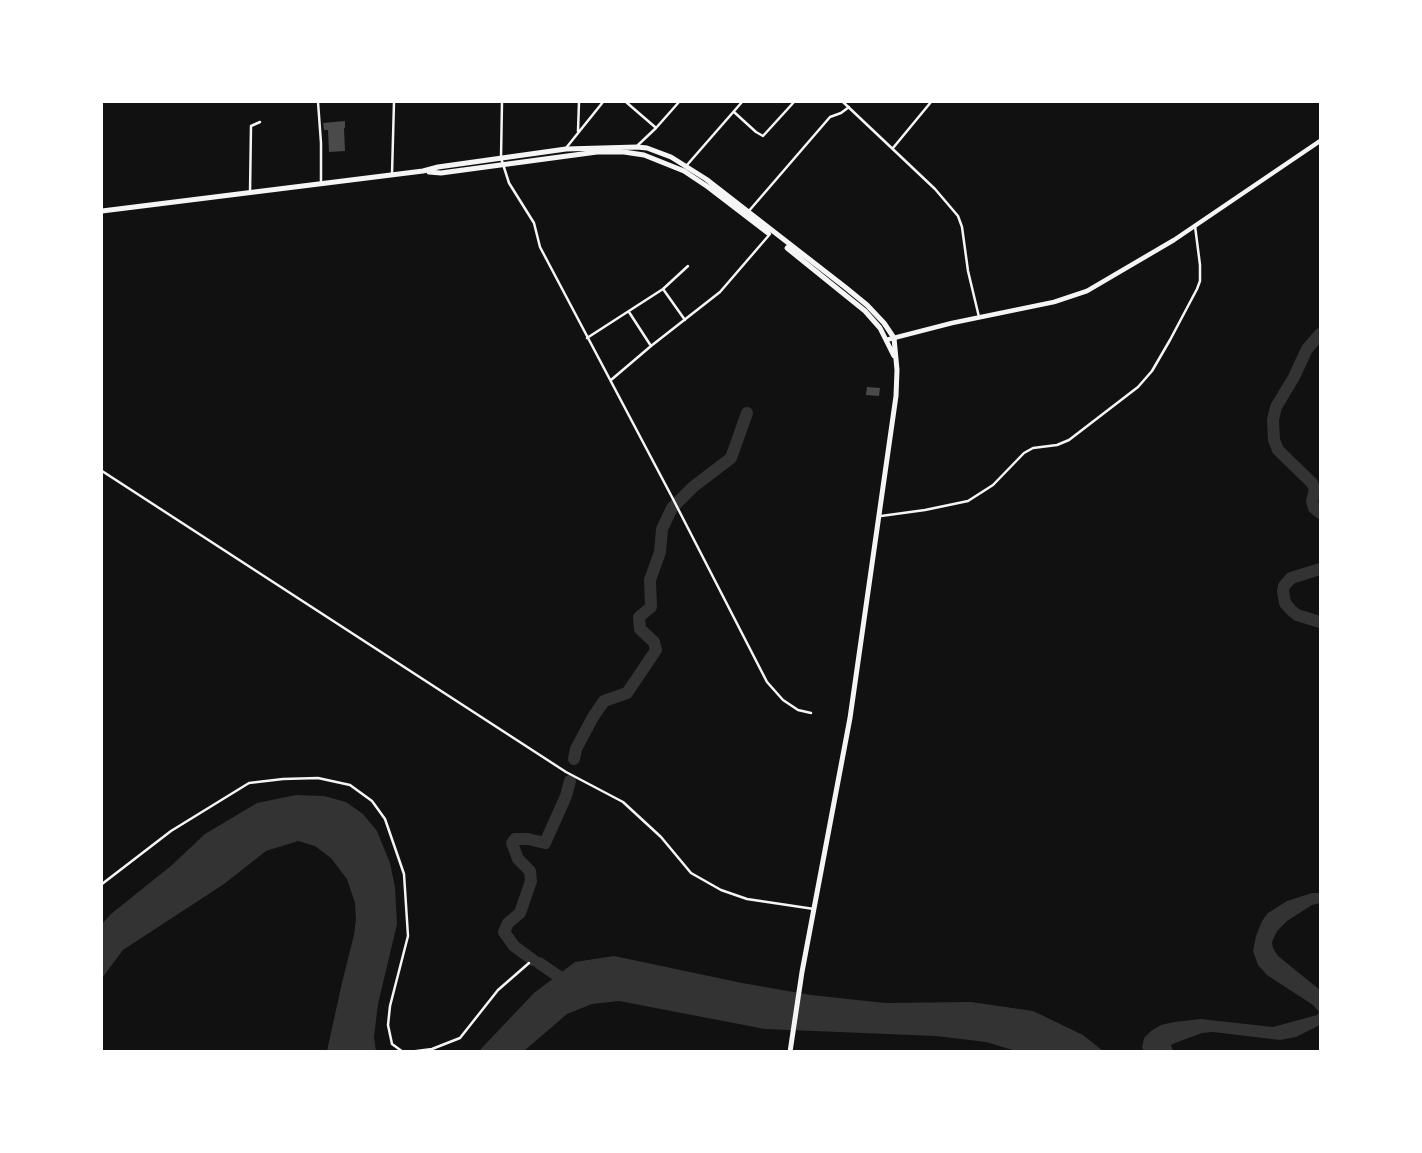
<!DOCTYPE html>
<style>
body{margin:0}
#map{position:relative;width:1422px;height:1153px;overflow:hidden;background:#111;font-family:"Archivo Narrow",sans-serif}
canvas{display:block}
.frame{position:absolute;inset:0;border:103px solid #fff;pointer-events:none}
</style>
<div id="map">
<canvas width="1422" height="1153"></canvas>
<div class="frame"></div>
</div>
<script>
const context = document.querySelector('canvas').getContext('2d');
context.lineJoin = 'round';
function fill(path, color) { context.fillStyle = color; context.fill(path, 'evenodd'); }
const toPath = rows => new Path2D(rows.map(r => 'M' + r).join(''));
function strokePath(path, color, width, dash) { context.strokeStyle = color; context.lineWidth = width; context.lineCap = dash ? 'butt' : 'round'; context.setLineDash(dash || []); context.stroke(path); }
fill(toPath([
 [296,795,324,796,346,802,363,814,377,831,390,863,395,887,397,924,378,1004,374,1037,376,1051,327,1051,341,987,354,935,356,919,355,903,347,879,331,858,315,846,298,841,266,851,224,884,123,950,102,978,102,924,111,914,172,865,205,834,257,803],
 [1312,893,1320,893,1320,903,1312,905,1287,921,1277,931,1272,942,1273,948,1278,956,1320,990,1320,1025,1296,1037,1280,1040,1213,1032,1202,1033,1175,1043,1171,1045,1173,1051,1144,1051,1142,1048,1144,1038,1151,1031,1161,1025,1174,1022,1201,1019,1273,1027,1317,1015,1319,1012,1313,1005,1267,975,1258,965,1253,951,1256,936,1262,921,1268,913,1287,901],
 [614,956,742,983,811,995,885,1003,971,1002,1033,1011,1083,1035,1103,1051,1016,1051,986,1042,936,1036,765,1029,619,1001,592,1004,567,1014,524,1051,478,1052,534,993,575,962]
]), '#333');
strokePath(toPath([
 [1320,334,1307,349,1294,377,1276,407,1273,420,1274,440,1278,450,1312,483,1315,490,1312,501,1314,508,1320,513],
 [1320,569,1291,578,1284,586,1283,591,1285,603,1291,610,1297,615,1320,622],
 [574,759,576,749,593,717,604,701,627,693,656,650,654,642,640,629,639,617,651,607,650,580,660,552,662,529,672,508,693,487,731,458,747,413],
 [533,960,514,946,504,932,508,923,520,913,531,881,530,871,518,859,512,843,515,839,528,839,545,843,566,796,570,781],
 [539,963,570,984]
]), '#333', 12);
fill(toPath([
 [345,121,345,128,344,128,345,151,329,152,328,130,324,130,323,123],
 [867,387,880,388,879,396,866,395]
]), '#4a4a4a');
strokePath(toPath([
 [318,102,321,143,321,183],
 [502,102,501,158,509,183,534,223,540,247,673,499,767,682,783,700,798,710,811,713],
 [626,102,655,127],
 [843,102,935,189,958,216,962,227,968,271,979,317],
 [734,112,756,132,763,136,794,102],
 [578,131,579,102],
 [638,145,656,128,679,102],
 [566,148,603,102],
 [893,148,931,102],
 [687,165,742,102],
 [392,174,394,102],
 [250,193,251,126,260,122],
 [748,212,830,117,841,113,849,107],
 [663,289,685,320],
 [629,312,651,346,720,292,770,234],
 [587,338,663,289,688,266],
 [611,380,651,346],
 [102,471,566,772,623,802,661,837,691,873,721,890,747,899,814,909],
 [881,516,925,510,968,501,993,485,1024,453,1033,448,1057,445,1069,440,1138,387,1152,371,1170,340,1197,289,1200,281,1200,265,1195,226],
 [102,884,171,831,249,783,283,779,318,778,350,785,372,801,385,819,404,874,408,936,390,1006,388,1025,392,1044,403,1052],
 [409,1052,432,1049,460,1038,498,990,529,963]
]), '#f5f5f5', 2.5);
strokePath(toPath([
 [886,340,952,323,1054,302,1087,291,1174,240,1320,141]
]), '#f5f5f5', 4.5);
strokePath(toPath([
 [429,172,441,173,597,152,624,152,644,155,684,171,708,187,768,233],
 [102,211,423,171,438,167,566,149,637,147,647,148,671,157,706,179,845,287,867,305,884,323,894,338,897,370,896,396,850,718,802,972,790,1052],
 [787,248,865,311,880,328,894,356]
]), '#f5f5f5', 5);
</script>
